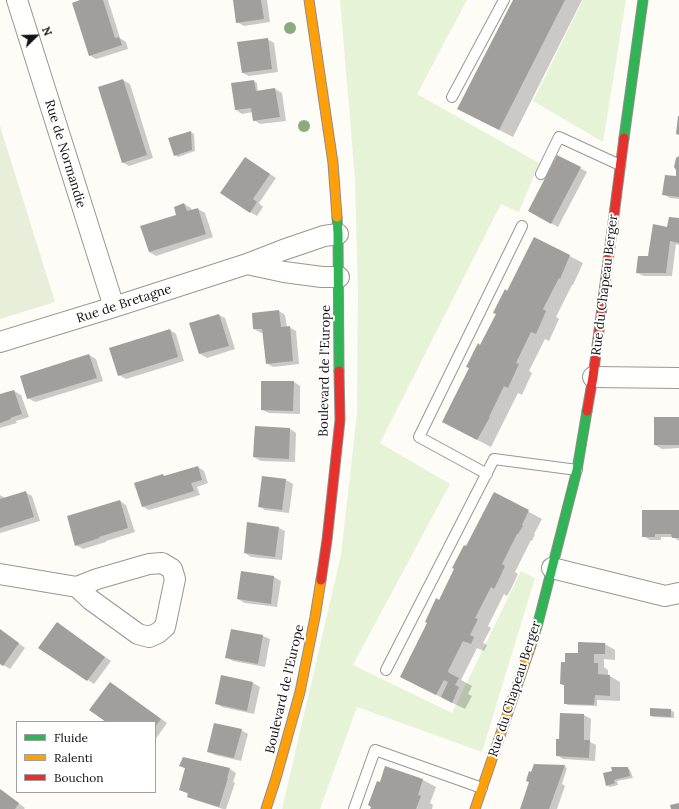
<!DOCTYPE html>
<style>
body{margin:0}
#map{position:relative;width:679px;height:809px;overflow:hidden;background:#fdfcf7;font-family:Lora,serif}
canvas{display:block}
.legend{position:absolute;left:16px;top:721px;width:140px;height:72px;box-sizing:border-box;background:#fff;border:1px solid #a0a0a0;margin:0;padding:5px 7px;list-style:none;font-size:12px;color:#111}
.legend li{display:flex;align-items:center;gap:8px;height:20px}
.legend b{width:20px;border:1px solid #a0a0a0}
.north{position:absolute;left:16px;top:16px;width:40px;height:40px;-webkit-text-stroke:3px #fff;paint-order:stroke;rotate:67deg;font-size:11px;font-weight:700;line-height:16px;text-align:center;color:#111}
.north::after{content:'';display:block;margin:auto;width:14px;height:18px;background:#111;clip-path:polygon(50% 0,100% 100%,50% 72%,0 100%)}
</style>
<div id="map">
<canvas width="679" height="809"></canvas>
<ul class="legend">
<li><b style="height:5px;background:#30b455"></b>Fluide</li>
<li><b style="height:5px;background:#ff9f0a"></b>Ralenti</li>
<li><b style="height:5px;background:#e5322d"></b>Bouchon</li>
</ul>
<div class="north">N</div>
</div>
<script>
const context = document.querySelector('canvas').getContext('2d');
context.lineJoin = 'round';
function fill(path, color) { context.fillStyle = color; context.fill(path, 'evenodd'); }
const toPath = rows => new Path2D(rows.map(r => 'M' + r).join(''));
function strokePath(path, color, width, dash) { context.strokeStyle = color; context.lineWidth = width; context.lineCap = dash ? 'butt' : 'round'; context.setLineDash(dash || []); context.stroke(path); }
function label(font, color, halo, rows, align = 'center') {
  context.font = font + ' Lora,serif'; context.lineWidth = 4; context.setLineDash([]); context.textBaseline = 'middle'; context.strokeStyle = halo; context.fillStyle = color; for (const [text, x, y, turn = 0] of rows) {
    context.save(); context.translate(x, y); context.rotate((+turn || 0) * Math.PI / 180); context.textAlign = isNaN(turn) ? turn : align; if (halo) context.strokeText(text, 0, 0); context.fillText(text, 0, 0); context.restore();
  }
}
fill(toPath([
 [340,0,467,0,417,94,539,163,519,212,501,204,380,443,450,484,353,665,452,713,521,571,535,578,482,752,357,707,320,809,282,809,341,555,357,413,358,292,355,179],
 [583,0,626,0,603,142,533,101]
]), '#e7f3d7');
fill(toPath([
 [0,126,55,302,0,319]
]), '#e9eedb');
fill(toPath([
 [83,0,108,0,120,38,126,42,128,49,96,59,89,55],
 [234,0,267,0,270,22,244,26,237,22],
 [514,0,582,0,513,137,472,116],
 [267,39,274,43,278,72,249,76,243,73],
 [123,80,130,84,153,158,129,166,122,162],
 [254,81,257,83,258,92,275,89,282,93,286,121,260,124,254,120,253,112,242,114,236,110],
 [191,132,194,134,195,151,178,157,175,155],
 [679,157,679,199,670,198,663,194,676,177],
 [252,162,276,178,259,203,263,207,257,216,250,212],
 [580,168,587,172,558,227,530,211],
 [184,204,191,208,192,211,198,209,205,213,213,237,156,256,149,252,178,216],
 [679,219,679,245,676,244,672,276,644,276,637,273,649,257,668,228],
 [535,238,583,263,573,285,572,285,556,317,559,319,549,341,545,339,529,371,532,373,522,395,518,393,491,447,443,422],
 [279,311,285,315,287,327,289,327,296,331,299,364,273,367,266,363,264,332,261,333,254,329],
 [219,315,225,318,235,349,207,358,200,354,190,323],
 [170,330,176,334,184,361,126,379,119,375],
 [89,355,96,359,103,381,35,402,28,398],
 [294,382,300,386,300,414,269,413,262,410],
 [14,391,21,395,29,417,16,421,17,423,0,428,0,395],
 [679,418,679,448,662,449,655,445],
 [290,429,296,433,295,462,261,461,254,457],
 [198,467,204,471,208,483,197,487,200,495,149,510,142,506,163,475,166,477],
 [286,480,293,484,289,513,265,510,259,506],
 [26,493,32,496,40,521,0,533,0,495,5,498],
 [494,493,542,519,534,534,535,534,532,541,531,540,515,572,518,574,511,589,507,596,504,594,488,626,491,628,483,643,487,645,484,651,477,648,461,680,472,686,468,694,472,696,465,709,414,684,440,601],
 [120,501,126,505,135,532,106,541,106,542,83,549,76,545],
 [679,511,679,541,673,537,661,537,661,540,650,540,643,536],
 [279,528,285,531,282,560,251,557,245,553],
 [242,572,274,577,281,581,277,607,245,603,238,599],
 [57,623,63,627,111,661,94,684,39,647],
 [0,630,25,648,10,669,0,663],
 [232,630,263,636,270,639,265,667,233,661,226,657],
 [605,644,615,650,615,660,604,659,604,667,608,670,608,676,610,676,620,682,620,701,597,700,597,706,568,705,565,703,565,686,561,683,566,663,579,654],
 [222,676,253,683,260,687,254,714,222,707,216,703],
 [110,683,117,687,167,723,155,740,155,722,108,722],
 [671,710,674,712,674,718,654,717,651,716],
 [561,714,584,715,591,719,590,742,596,745,595,761,563,759,557,755,560,740],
 [241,730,248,734,241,761,215,755,208,751],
 [181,766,230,769,236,773,233,782,235,783,226,809,223,809,195,800,188,797,188,794,180,790,186,769],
 [564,766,567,768,562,784,565,786,557,809,521,809],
 [386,767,423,780,436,787,430,803,433,805,432,809,371,809],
 [627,768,630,770,633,778,617,781,618,785,610,787,607,785],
 [0,789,25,808,24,809,0,809]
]), '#0003');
fill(toPath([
 [80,0,103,0,115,38,119,37,122,45,89,56,72,3],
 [233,0,261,0,264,19,236,23],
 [513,0,565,0,499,130,457,109],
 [268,38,272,69,242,73,237,42],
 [123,79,147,155,122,163,98,87],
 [254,80,256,91,275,88,280,117,253,121,251,108,235,110,231,83],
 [678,116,679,116,679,135,676,134],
 [191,131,192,150,174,156,168,138],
 [557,155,581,167,551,224,528,211],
 [679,156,679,197,662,195,665,175,676,176,676,170,674,167,676,158],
 [245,157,270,174,253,199,257,202,250,213,220,193],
 [184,203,187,211,198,208,206,234,149,252,140,226,176,215,174,207],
 [669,217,679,218,679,243,670,241,666,273,636,273,638,256,648,256,653,224,667,227],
 [534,237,570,255,560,279,559,278,543,309,546,311,536,334,531,332,516,363,519,364,508,388,504,386,489,417,490,417,477,440,442,422,469,368,466,367,478,343,480,345,496,314,493,313,505,289,507,291],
 [279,310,281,327,290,326,293,361,266,364,262,329,253,329,252,313],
 [219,314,229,346,199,354,189,323],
 [170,329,178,357,118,376,109,348],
 [89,354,97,378,27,399,20,376],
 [261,381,294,381,293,411,261,410],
 [14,390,22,414,10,418,11,419,0,423,0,394],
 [654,417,679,417,679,445,654,445],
 [255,426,290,428,289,459,253,457],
 [198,466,202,480,191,483,194,491,142,507,134,483,163,474,164,476],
 [262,476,286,479,282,510,258,507],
 [26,491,34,517,0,528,0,499],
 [494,492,529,510,522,525,523,526,518,534,517,534,502,564,505,566,498,581,494,589,491,587,475,618,478,619,470,635,474,637,471,644,463,641,448,671,449,673,459,678,455,685,459,687,452,703,441,697,448,682,444,680,436,695,400,677,427,623,425,622,436,598,439,600,454,569,452,568,464,545,466,546],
 [120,500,128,528,99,537,99,538,75,546,67,516],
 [642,510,679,510,679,538,672,538,671,534,655,534,655,537,642,537],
 [247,522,279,527,275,557,244,553],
 [241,571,274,576,271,604,237,599],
 [57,622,105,657,87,681,38,648],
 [0,629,19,643,3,666,0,664],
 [231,629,263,635,258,664,225,658],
 [578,642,605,643,605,654,594,654,594,663,598,663,598,674,610,675,610,696,595,695,594,705,564,704,564,685,560,684,561,662,565,662,565,653,578,653],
 [221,675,253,682,247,711,215,704],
 [110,682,161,719,155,727,155,722,106,722,89,710],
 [650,708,671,709,671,717,650,716],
 [560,713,584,714,584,740,590,740,589,758,556,756,556,739,559,739],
 [214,723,242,729,234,758,207,752],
 [183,757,230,768,227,778,228,778,219,807,187,797,188,793,179,790,185,768,179,766],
 [534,764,565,765,549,809,520,809,529,782,526,781,529,771,531,772],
 [385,766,423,779,418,795,421,796,416,809,370,809,371,807,368,805,377,781,380,782],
 [611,767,628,767,630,776,614,780,615,783,606,786,603,773,612,771],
 [0,789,19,803,15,809,0,809],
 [679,803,679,809,671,809,670,805]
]), '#a19f9c');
const lane = toPath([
 [452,97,504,0],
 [541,174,559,137,620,165],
 [487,474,419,437,522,226],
 [386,670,494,459,577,470],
 [354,809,375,750,482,788]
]);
const street = toPath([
 [17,0,114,307],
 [338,234,324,236,283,250,247,264,284,272,322,277,339,277],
 [0,342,114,307,247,264],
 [593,377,679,378],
 [552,568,665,596,679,593],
 [0,574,77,587,97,579,149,564,162,563,172,569,175,579,165,627,158,633,149,637,138,634,91,600,77,587]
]);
const fast = toPath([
 [624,138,643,0],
 [337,217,338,234,339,371],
 [530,648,538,623,577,470,587,411]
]);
const slow = toPath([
 [309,0,333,163,337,217],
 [266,809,276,778,300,692,315,617,321,580],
 [475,809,530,648]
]);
const jam = toPath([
 [587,411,593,377,624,138],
 [321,580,327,540,340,420,339,371]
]);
strokePath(lane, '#979795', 12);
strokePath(street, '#979795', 22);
strokePath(fast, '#8e8d8b', 11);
strokePath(slow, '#8e8d8b', 11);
strokePath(jam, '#8e8d8b', 11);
strokePath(lane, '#fffffe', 10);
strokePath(street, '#fffffe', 20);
strokePath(fast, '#30b455', 9);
strokePath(slow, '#ff9f0a', 9);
strokePath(jam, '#e5322d', 9);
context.fillStyle = '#8cac80';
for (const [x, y] of [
 [290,28],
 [304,126]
]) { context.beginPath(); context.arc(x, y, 6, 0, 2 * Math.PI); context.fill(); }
label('13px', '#111', '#fff', [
 ["Rue de Normandie",65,154,73],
 ["Rue du Chapeau Berger",605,285,-83],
 ["Rue de Bretagne",124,304,-18],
 ["Boulevard de l'Europe",325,371,-89],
 ["Boulevard de l'Europe",285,689,-77],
 ["Rue du Chapeau Berger",515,689,-72]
]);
</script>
